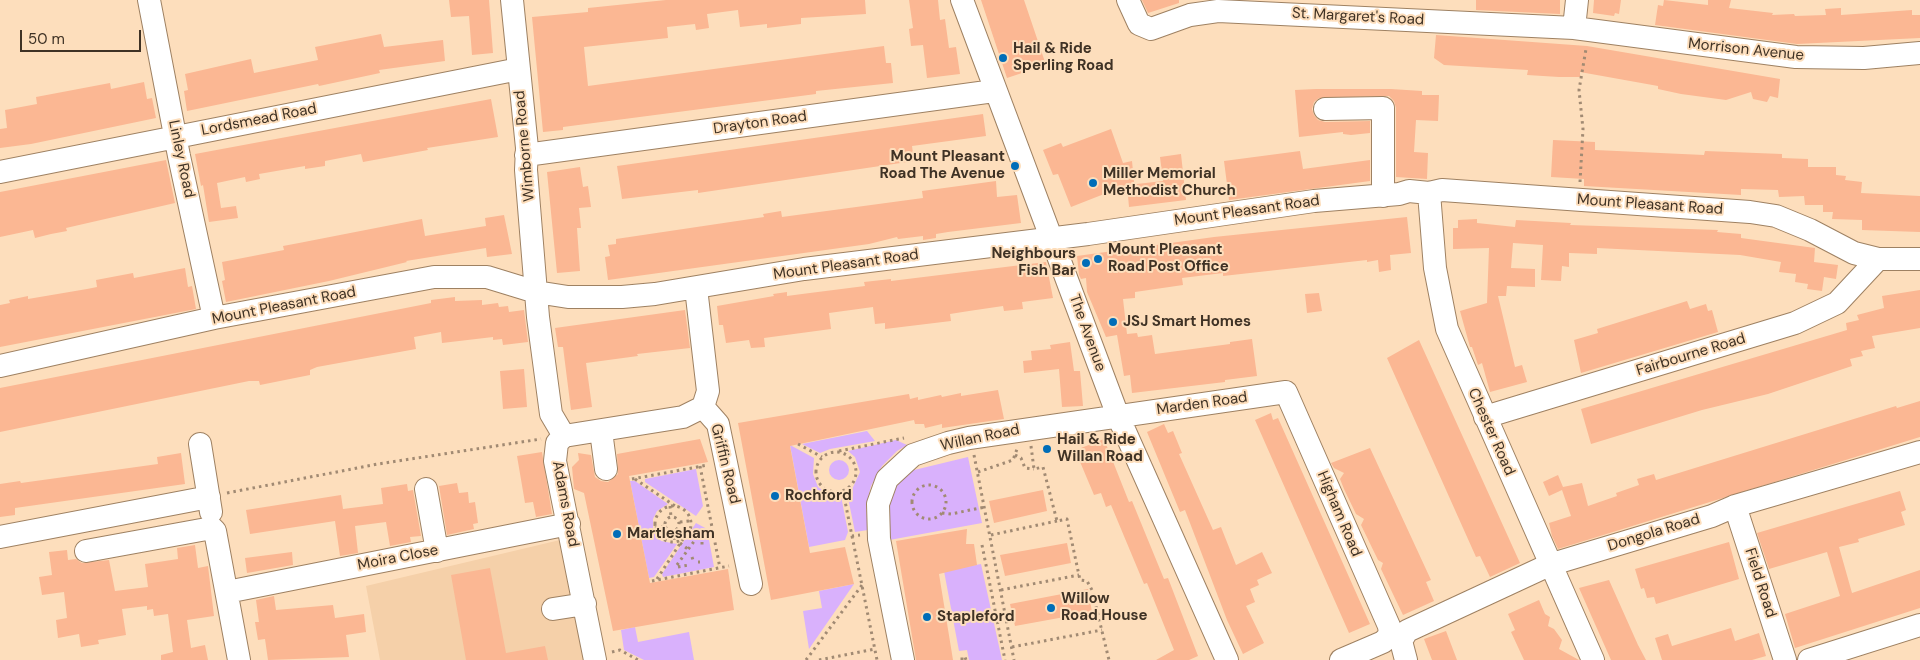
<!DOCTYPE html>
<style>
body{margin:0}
#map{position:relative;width:1920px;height:660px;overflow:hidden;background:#fddebc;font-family:"DM Sans",sans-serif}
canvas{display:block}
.scale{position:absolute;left:20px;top:30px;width:121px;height:22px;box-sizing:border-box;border:2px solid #3f3225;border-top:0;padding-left:6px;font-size:15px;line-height:18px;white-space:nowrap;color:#3f3225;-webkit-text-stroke:4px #fddebc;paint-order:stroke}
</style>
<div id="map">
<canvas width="1920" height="660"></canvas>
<div class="scale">50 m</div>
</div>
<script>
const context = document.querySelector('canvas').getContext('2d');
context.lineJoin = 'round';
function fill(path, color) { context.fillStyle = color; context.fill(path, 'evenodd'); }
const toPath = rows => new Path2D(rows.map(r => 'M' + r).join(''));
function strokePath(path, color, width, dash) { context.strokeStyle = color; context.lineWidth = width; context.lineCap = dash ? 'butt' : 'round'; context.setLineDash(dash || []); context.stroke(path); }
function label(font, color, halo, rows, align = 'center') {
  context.font = font + ' "DM Sans",sans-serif'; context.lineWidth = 4; context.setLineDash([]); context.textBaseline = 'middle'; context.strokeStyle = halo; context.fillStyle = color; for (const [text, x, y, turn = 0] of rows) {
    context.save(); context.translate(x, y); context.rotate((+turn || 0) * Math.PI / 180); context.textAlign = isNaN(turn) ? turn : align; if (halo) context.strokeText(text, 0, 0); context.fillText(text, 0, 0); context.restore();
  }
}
fill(toPath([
 [560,540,584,660,380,660,366,586]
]), '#f5d0a9');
fill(toPath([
 [867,431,875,441,830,449,820,453,802,444],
 [896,440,907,445,897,451,882,466,871,486,866,506,868,530,855,532,848,498,860,472,855,457,848,451],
 [790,445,814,458,813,474,818,487,831,496,841,496,848,532,845,540,809,547],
 [968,457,982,523,884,541,889,495,899,482,910,471],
 '829 470a10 10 0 1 1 20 0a10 10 0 1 1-20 0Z',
 [696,469,703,506,696,516,645,482,645,479],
 [630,481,635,481,668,504,657,511,653,519,653,529,661,541,677,544,654,577,649,578],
 [696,523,707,529,714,567,663,577,662,574],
 [981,564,1002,660,969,660,967,650,959,651,944,571],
 [854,584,809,649,803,611,822,608,819,591],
 [635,627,638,642,689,632,694,660,644,660,624,650,621,630]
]), '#d9b1fc');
fill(toPath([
 [449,0,489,0,493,53,472,55,469,16,451,17],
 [666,0,865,0,866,14,801,18,801,24,767,28,767,24,740,27,738,10,707,14,709,28,696,30,695,24,667,27,668,38,584,47,588,86,884,46,886,63,891,63,893,83,816,91,816,94,563,127,563,130,543,132,532,17,588,12,588,8],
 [909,0,938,0,940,20,945,19,949,48,956,47,960,74,927,78,923,45,911,46,909,29,913,28],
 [981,0,1024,0,1046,65,1007,78],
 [1142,0,1179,0,1179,3,1148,13],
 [1476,0,1560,0,1560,14,1476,10],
 [1594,0,1621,0,1619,14,1615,13,1614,16,1593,13],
 [1664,0,1708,5,1708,0,1731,0,1729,8,1773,13,1772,15,1794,14,1795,16,1826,15,1825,9,1841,8,1841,15,1912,10,1912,15,1920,15,1920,38,1797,44,1655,25,1658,5,1663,6],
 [381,34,384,47,443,40,445,61,379,70,380,73,319,86,318,84,187,111,184,91,188,90,185,74,251,59,254,73,318,60,315,47],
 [1436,35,1587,46,1780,79,1778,98,1770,96,1767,102,1753,99,1751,92,1726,100,1681,94,1658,89,1658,86,1580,72,1580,77,1559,77,1527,75,1528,70,1444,65,1434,58],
 [144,82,147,99,152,98,156,118,31,144,0,148,0,129,7,128,5,110,37,104,36,97,110,83,111,89],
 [1316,89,1391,89,1422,91,1422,95,1439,95,1438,121,1416,120,1414,152,1428,153,1427,179,1396,177,1396,108,1394,101,1389,96,1319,98,1314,102,1312,109,1314,115,1318,120,1325,122,1370,121,1370,133,1351,135,1343,134,1343,132,1299,137,1295,90],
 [491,99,498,137,427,148,428,150,363,162,361,154,325,161,325,166,305,169,305,166,259,174,260,179,246,182,245,177,217,183,221,208,236,206,238,218,209,222,203,185,201,186,195,154],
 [983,114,986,136,912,146,914,161,698,193,698,190,622,199,617,166],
 [1111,129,1123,163,1132,161,1134,182,1128,185,1163,181,1160,157,1181,154,1186,200,1129,207,1127,185,1071,207,1058,174,1053,175,1043,150,1061,143,1063,147],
 [1553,140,1595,142,1595,150,1704,155,1705,151,1782,154,1782,158,1808,159,1808,167,1836,167,1836,175,1846,176,1845,180,1862,182,1861,193,1920,196,1920,232,1862,230,1862,220,1832,219,1833,212,1823,212,1823,205,1805,205,1804,196,1779,197,1778,190,1741,189,1741,195,1584,186,1584,179,1551,177],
 [1300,151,1303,169,1370,160,1370,181,1229,200,1224,161],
 [166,160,175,203,66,228,67,231,51,234,35,238,33,230,0,237,0,192],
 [580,167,583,187,588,186,591,207,579,208,581,228,577,228,580,271,557,273,547,172],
 [996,181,997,197,1017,195,1021,223,948,232,936,234,936,238,923,240,923,236,898,239,897,237,869,244,608,280,605,257,610,256,608,245,616,244,616,239,764,217,763,214,781,211,782,217,923,198,922,191],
 [504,215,512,254,487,257,486,248,406,261,407,262,329,281,226,302,222,281,225,280,222,262,284,250,283,246,299,243,422,219,425,236,486,226,485,218],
 [1407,217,1411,253,1390,255,1391,270,1379,272,1378,260,1367,262,1367,260,1223,276,1223,273,1182,278,1183,285,1135,292,1135,298,1123,299,1127,334,1137,333,1138,337,1152,335,1155,354,1230,344,1230,342,1252,339,1257,376,1225,380,1225,382,1132,393,1130,375,1124,376,1117,335,1106,337,1087,292,1086,278,1081,279,1079,275,1077,256,1214,237],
 [1477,219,1477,223,1515,227,1516,220,1571,223,1570,225,1718,230,1717,232,1741,234,1741,238,1815,248,1814,262,1838,265,1836,279,1824,277,1822,291,1807,289,1808,284,1795,282,1796,274,1779,272,1781,262,1740,255,1597,248,1597,254,1569,253,1569,267,1562,266,1561,281,1541,280,1543,245,1513,243,1511,268,1535,269,1535,287,1507,286,1506,296,1498,296,1515,367,1522,365,1527,382,1490,392,1482,363,1478,365,1472,347,1470,347,1460,311,1487,303,1489,248,1453,249,1453,228,1458,228,1458,220],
 [1046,262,1053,298,1022,302,1023,309,1004,311,1003,306,969,311,950,314,951,321,885,329,885,323,875,324,873,307,829,313,831,329,764,338,765,347,751,348,749,340,726,343,723,325,719,325,717,306,774,296,773,294,787,292,787,296,802,294,865,286,864,282,891,279,891,281],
 [185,268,188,287,192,286,196,309,0,347,0,305,10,303,9,300,28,296,28,299,87,289,97,287,96,280,133,273,134,278],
 [1920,290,1920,328,1872,336,1875,348,1861,351,1863,356,1850,359,1852,366,1768,394,1702,410,1591,444,1581,409,1847,330,1846,323,1859,320,1857,315,1884,308,1882,296],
 [1319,293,1322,311,1307,313,1305,294],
 [455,297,455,301,482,300,482,305,498,303,499,307,508,306,509,312,524,310,528,342,503,345,502,339,493,340,493,337,442,343,441,332,414,337,416,349,317,367,310,370,310,375,260,385,259,381,249,381,0,432,0,388,431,303,431,300],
 [1687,301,1690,309,1706,304,1708,311,1712,310,1718,332,1581,373,1574,340,1598,333,1597,329],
 [685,310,690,348,637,354,638,356,586,363,592,407,571,410,563,347,558,347,555,328],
 [1419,340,1520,563,1490,577,1480,556,1476,557,1387,358],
 [1070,342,1074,371,1080,371,1083,406,1062,407,1059,369,1024,373,1023,361,1032,360,1031,351,1051,349,1050,345],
 [524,369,527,407,503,409,500,371],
 [998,390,1004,419,942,428,942,424,925,428,924,424,915,424,914,420,790,446,810,553,845,547,854,584,771,600,738,423,909,394,910,399,918,397,918,400,941,395,942,397,961,393,961,396],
 [1920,401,1920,437,1558,549,1552,536,1549,523,1571,516,1562,490,1549,496,1543,482,1558,475,1563,487,1582,483,1588,506,1617,496,1616,493,1639,485,1637,479,1654,474,1656,480,1896,406,1897,408],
 [1271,413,1273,420,1278,418,1370,624,1349,633,1255,420],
 [1164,424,1168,433,1173,431,1182,453,1179,454,1213,530,1221,527,1236,565,1262,552,1272,573,1257,580,1259,585,1250,589,1255,602,1246,606,1264,643,1243,654,1227,620,1185,510,1180,512,1147,432],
 [700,439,708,462,629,476,650,583,728,569,734,610,613,631,584,493,574,489,572,467,579,460,578,453,591,455,595,477,601,481,608,482,618,474,617,454],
 [1104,439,1129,502,1132,501,1164,579,1168,578,1198,656,1189,660,1156,660,1174,650,1147,583,1144,584,1111,505,1106,507,1101,493,1094,495,1078,457,1084,455,1081,448],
 [1370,448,1431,580,1426,582,1434,601,1403,615,1381,569,1383,563,1378,560,1361,525,1364,519,1356,514,1344,489,1340,479,1344,473,1334,468,1331,463],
 [542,452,552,514,536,517,533,502,525,503,517,456],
 [181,453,185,484,15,508,15,515,0,517,0,484,20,481,21,483,158,464,157,457],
 [457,483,459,493,468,492,469,503,475,502,478,523,473,524,474,529,447,535,439,486],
 [407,484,408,491,413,490,421,536,410,537,411,542,390,546,386,522,355,526,358,553,340,556,335,521,250,534,246,510,341,495,343,509,383,504,381,488],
 [1043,490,1047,511,994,523,989,501],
 [1900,491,1906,510,1901,512,1905,525,1858,539,1859,542,1839,547,1852,593,1920,570,1920,608,1795,648,1785,614,1840,596,1827,552,1769,569,1757,533],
 [967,529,966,544,974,544,977,565,939,574,953,660,916,660,896,541],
 [1729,542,1739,579,1656,604,1654,597,1647,598,1644,588,1641,589,1635,569],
 [1067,543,1071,563,1005,576,1000,555],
 [195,545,198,568,208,566,214,616,187,620,191,648,205,645,208,660,161,660,161,655,173,652,168,614,154,616,153,609,147,610,147,606,122,609,126,635,98,640,99,644,81,647,79,634,58,638,56,620,67,618,64,592,42,595,39,577,52,575,49,552,67,550,68,560,76,559,82,563,109,560,115,591,148,587,145,564,178,559,177,548],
 [292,552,293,565,247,573,245,558],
 [490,568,506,653,545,646,548,660,466,660,451,575],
 [1609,580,1638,645,1646,660,1611,660,1579,588],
 [1088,589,1092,612,1015,626,1010,604],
 [274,596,276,610,333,605,335,618,364,614,366,632,346,635,349,657,268,660,265,639,258,640,255,622,259,622,256,600],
 [1539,600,1545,614,1550,617,1548,626,1554,629,1562,640,1559,649,1579,660,1524,660,1511,632,1515,630,1508,614],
 [1731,628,1735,641,1759,633,1766,656,1752,660,1662,660,1655,638,1668,634,1672,646],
 [1446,631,1457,660,1432,660,1424,639]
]), '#fbb793');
const minor = toPath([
 [149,0,179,156,214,318],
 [512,0,527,148,526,170,538,317,551,414,564,436],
 [962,0,1118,416,1227,660],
 [1128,0,1139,24,1151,29,1190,15,1218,11,1574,28,1796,57,1864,58,1920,53],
 [1574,28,1577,0],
 [1325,109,1383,108,1383,196],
 [526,155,994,91],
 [0,172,519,69],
 [1429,193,1435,268,1447,329,1593,660],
 [696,288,708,391,703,407],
 [0,366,214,318,434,277,487,277,536,292,568,297,622,297,655,294,804,269,1088,234,1314,201,1399,194,1409,191,1429,193,1442,190,1750,212,1776,216,1810,230,1854,253,1878,259,1920,259],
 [703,407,718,424,751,584],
 [1485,417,1795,323,1837,303,1878,259],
 [601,431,606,469],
 [564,436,557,443,555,461,595,660],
 [564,436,683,417,703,407],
 [200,444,211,512],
 [426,489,437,551],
 [1735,506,1785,660],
 [0,537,209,497],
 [86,551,212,528,215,531,239,660],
 [227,592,569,524],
 [553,609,585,604],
 [903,660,879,539,878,504,887,479,913,455,948,443,969,438,1286,392,1389,626,1390,635,1383,642,1341,660],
 [1406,660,1401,641,1407,631,1549,565,1712,516,1735,506,1920,452],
 [1809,660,1920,625]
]);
strokePath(minor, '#9e8162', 24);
strokePath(toPath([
 [1580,182,1583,129,1579,90,1586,49],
 [798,444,822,457],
 [1031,446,1034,469,1043,467,1057,521,1067,519,1080,580,1087,581,1092,590,1109,660],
 [839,451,904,438],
 '816 472a20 20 0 1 1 40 0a20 20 0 1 1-40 0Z',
 [974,455,1014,660],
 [1015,455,1021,458,1025,468,1034,469],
 [700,466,720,568],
 [978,472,1013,460,1017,449],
 [632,479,708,465],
 [635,479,675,506],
 '912 502a17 17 0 1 1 34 0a17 17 0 1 1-34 0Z',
 [843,491,852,536,860,535],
 [227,493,378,464,541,439],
 [670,506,671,517],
 '655 524a18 18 0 1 1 36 0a18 18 0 1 1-36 0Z',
 [942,513,951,514,985,507],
 '665 524a7 7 0 1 1 14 0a7 7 0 1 1-14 0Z',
 [680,522,690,521],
 [655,528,665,526],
 [673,531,675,542],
 [991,535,1057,521],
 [852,536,877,660],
 [702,542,702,546],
 [680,543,689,550],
 [982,545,1005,660],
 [692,557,693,560],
 [698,562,700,562],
 [677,565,695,540],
 [678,567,689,565],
 [657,579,683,539],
 [652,581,729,566],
 [1001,590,1079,575],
 [1012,647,1102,630],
 [612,652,620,650,638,660],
 [806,660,862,585],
 [819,660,875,649],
 [962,660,962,657,965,657,966,660]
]), '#a18a73', 3, [2.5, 4]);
strokePath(minor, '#fff', 22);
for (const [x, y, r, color] of [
 [1003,58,5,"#006db8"],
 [1015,166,5,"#006db8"],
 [1093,183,5,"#006db8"],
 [1098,259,5,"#006db8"],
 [1086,263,5,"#006db8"],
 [1113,322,5,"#006db8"],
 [1047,449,5,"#006db8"],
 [775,496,5,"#006db8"],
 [617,534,5,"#006db8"],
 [1051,608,5,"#006db8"],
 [927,617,5,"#006db8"]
]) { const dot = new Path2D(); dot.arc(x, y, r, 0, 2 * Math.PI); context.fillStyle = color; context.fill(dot); strokePath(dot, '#fddebc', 2); }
label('15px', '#3f3225', '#fddebc', [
 ["St. Margaret's Road",1358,17,3],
 ["Morrison Avenue",1746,50,6],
 ["Lordsmead Road",259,120,-11],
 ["Drayton Road",760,123,-8],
 ["Wimborne Road",525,146,-95],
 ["Linley Road",181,159,78],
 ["Mount Pleasant Road",1650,205,4],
 ["Mount Pleasant Road",1247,211,-8],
 ["Mount Pleasant Road",846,265,-8],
 ["Mount Pleasant Road",284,306,-11],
 ["The Avenue",1087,333,70],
 ["Fairbourne Road",1691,355,-17],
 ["Marden Road",1202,404,-8],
 ["Chester Road",1491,432,66],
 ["Willan Road",980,438,-12],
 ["Griffin Road",725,464,76],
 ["Adams Road",565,504,79],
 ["Higham Road",1339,514,67],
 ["Dongola Road",1654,533,-17],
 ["Moira Close",398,558,-11],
 ["Field Road",1760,583,72]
]);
label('bold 15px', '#3f3225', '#fddebc', [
 ["Hail & Ride",1013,49],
 ["Sperling Road",1013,66],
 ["Mount Pleasant",1005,157,"right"],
 ["Road The Avenue",1005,174,"right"],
 ["Miller Memorial",1103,174],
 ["Methodist Church",1103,191],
 ["Mount Pleasant",1108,250],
 ["Road Post Office",1108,267],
 ["Neighbours",1076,254,"right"],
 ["Fish Bar",1076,271,"right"],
 ["JSJ Smart Homes",1123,322],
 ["Hail & Ride",1057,440],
 ["Willan Road",1057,457],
 ["Rochford",785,496],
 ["Martlesham",627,534],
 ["Willow",1061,599],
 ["Road House",1061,616],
 ["Stapleford",937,617]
], 'left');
</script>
